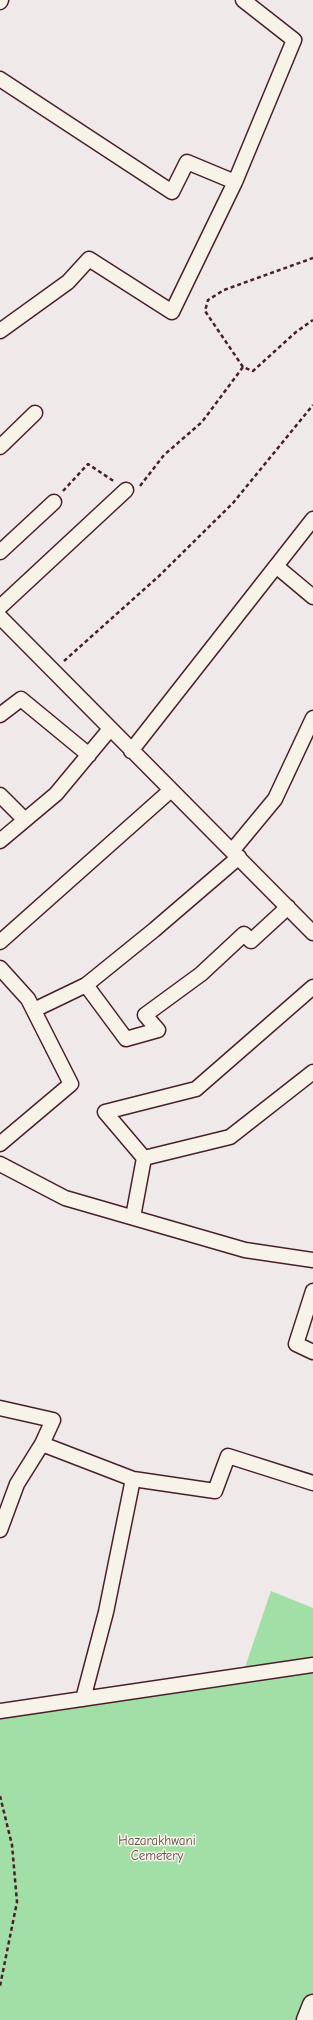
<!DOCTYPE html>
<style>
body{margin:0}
canvas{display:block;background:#f0e9ea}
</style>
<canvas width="313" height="2020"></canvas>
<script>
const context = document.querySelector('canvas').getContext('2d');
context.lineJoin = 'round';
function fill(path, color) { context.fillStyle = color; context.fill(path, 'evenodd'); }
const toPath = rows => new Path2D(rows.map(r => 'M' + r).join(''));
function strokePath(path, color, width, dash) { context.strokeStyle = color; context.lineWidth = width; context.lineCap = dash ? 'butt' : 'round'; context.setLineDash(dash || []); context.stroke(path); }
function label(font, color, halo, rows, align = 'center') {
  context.font = font + ' "Comic Neue",sans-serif'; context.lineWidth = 3; context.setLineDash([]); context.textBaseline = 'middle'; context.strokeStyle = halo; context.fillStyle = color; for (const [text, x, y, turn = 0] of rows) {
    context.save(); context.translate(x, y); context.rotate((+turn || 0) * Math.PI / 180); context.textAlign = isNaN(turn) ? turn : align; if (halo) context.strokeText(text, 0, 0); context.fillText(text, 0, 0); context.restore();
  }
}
fill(toPath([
 [271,1591,313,1608,313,2020,0,2020,0,1711,242,1676]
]), '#a2dfa6');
const street = toPath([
 [0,2,1,0],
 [0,79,172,192,187,162,235,182],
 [0,331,68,282,89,259,172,312,235,182,294,40,243,0],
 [0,447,35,413],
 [0,552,54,502],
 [276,566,313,597],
 [0,607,126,490],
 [0,617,313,933],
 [0,715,21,699,89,755],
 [131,751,313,519],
 [0,795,25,820],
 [0,841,56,794,110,729],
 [232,851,275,799,313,718],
 [0,942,171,790],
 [0,968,28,999,71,1084,0,1144],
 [86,985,126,1039,158,1030,145,1015,201,974,244,934,251,941,288,907],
 [34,1010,86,985,154,930,239,857],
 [144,1158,230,1137,313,1072],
 [0,1164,65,1198,245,1250,313,1260],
 [133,1217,144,1158,105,1112,196,1089,313,987],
 [313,1291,296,1344,313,1352],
 [0,1408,53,1420,42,1444,17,1484,0,1530],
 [42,1444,133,1479,215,1491,228,1456,313,1483],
 [83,1699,106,1612,133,1479],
 [0,1711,313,1665]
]);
const secondary = toPath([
 [307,2020,313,2005]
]);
strokePath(street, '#4a1f2b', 17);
strokePath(secondary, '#4a1f2b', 23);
strokePath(toPath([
 [243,367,205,311,208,300,224,290,313,258],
 [140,486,164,455,202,422,243,367,253,371,296,332,313,320],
 [63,491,88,464,115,482],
 [64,661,159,576,233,503,313,405],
 [0,1796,12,1845,17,1902,0,1986]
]), '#4a1f2b', 2.5, [4, 3]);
strokePath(street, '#f7f3e8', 14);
strokePath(secondary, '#f7f3e8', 20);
label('13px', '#604f4a', '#f7f3e8', [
 ["Hazarakhwani",157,1841],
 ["Cemetery",157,1856]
]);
</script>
